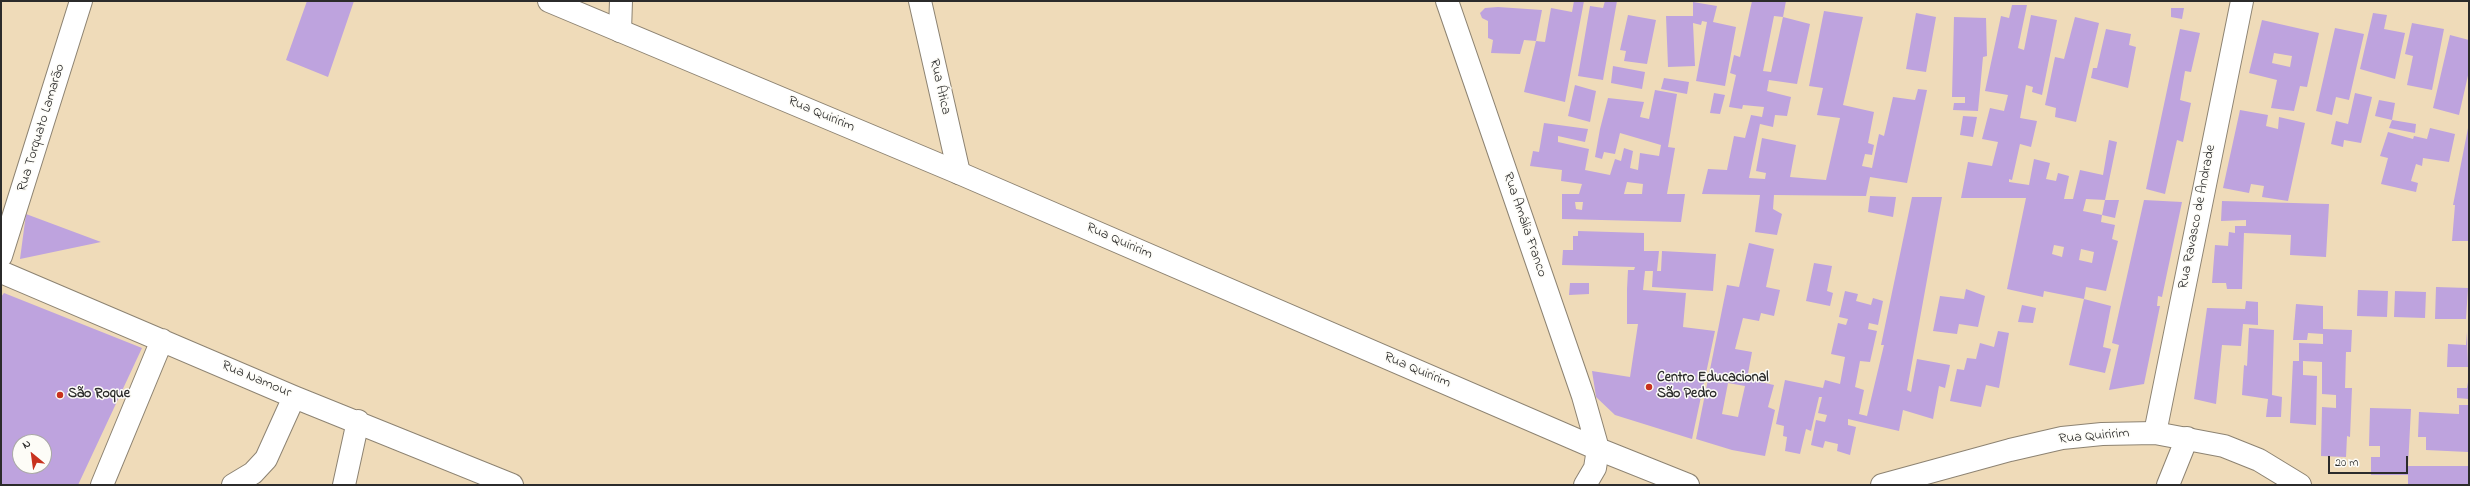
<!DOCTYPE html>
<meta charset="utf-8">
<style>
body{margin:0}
#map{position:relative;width:2470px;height:486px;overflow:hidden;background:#efdbb9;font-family:"Indie Flower",sans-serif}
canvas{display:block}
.frame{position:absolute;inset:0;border:2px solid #2b2b2b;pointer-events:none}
.north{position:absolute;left:12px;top:434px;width:40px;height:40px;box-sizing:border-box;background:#fdfcf7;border:1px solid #a9a8a5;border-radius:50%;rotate:331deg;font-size:11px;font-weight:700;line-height:16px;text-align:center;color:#2b2b2b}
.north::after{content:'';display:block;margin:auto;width:14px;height:18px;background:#c8321e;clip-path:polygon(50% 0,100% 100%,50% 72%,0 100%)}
.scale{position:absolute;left:2328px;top:456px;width:80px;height:18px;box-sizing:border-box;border:2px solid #2b2b2b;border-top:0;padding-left:5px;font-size:12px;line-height:14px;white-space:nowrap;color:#2b2b2b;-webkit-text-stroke:3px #fdfcf7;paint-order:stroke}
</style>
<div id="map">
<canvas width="2470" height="486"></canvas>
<div class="frame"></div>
<div class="north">N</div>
<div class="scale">20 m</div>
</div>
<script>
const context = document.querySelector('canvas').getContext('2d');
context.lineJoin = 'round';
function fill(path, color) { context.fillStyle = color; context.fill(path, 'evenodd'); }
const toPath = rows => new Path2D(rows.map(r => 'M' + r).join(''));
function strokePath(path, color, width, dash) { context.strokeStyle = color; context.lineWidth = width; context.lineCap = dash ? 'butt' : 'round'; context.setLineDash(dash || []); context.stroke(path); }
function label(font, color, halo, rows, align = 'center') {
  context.font = font + ' "Indie Flower",sans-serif'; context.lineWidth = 3; context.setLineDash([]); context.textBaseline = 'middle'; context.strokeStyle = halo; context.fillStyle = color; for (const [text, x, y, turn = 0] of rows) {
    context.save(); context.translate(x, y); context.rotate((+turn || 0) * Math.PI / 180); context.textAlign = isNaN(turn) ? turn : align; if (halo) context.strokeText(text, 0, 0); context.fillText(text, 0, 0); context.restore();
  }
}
fill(toPath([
 [307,1,354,1,328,77,286,60],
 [1574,1,1584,1,1565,102,1524,92,1536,41,1545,42,1551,8,1572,12],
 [1605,1,1617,1,1603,80,1578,76,1590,6,1603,8],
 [1752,1,1786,1,1783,17,1810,24,1797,84,1769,80,1767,91,1791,97,1787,116,1775,115,1773,127,1760,124,1749,178,1765,179,1766,173,1756,171,1762,138,1796,145,1790,177,1826,180,1840,118,1817,115,1823,88,1809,86,1824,11,1863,17,1843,105,1874,112,1868,143,1874,145,1872,155,1865,154,1862,166,1872,168,1879,134,1884,136,1893,97,1915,100,1918,89,1927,90,1907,183,1870,177,1866,196,1774,195,1773,209,1782,214,1777,235,1755,232,1760,195,1702,194,1708,169,1727,170,1734,136,1745,138,1751,115,1762,117,1764,107,1743,105,1742,109,1729,107,1736,75,1730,73,1734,55,1740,57],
 [1774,16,1783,17,1771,72,1763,71],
 [1693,2,1717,6,1713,22,1736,27,1725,86,1696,81,1707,22,1702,21,1701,25,1693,23,1695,66,1668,67,1666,16,1693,16],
 [2012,5,2027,5,2018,48,2024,50,2031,15,2057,20,2042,95,2032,92,2033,87,2026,85,2020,118,2037,121,2031,147,2020,144,2012,180,2009,179,2009,182,2029,185,2034,159,2050,163,2046,179,2056,181,2058,173,2069,176,2064,199,2073,199,2080,170,2103,175,2109,140,2117,142,2105,200,2086,199,2083,211,2102,215,2101,222,2115,225,2112,239,2118,241,2106,291,2086,287,2084,299,2111,306,2103,347,2111,349,2105,373,2069,365,2084,299,2044,291,2043,297,2007,289,2026,198,1961,198,1968,162,1992,166,1998,142,1982,139,1990,108,2004,111,2008,95,1985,91,2001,16,2009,18],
 [2054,245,2064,247,2062,257,2052,254],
 [2081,249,2094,252,2092,263,2079,260],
 [1498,7,1542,10,1536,41,1524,40,1520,54,1491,53,1493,40,1488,38,1488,21,1482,18,1480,13,1485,8],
 [2171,8,2184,8,2182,19,2171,17],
 [1916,13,1936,17,1926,72,1906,69],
 [2373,13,2387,15,2384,29,2405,33,2395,79,2360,69],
 [1628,15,1656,20,1647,64,1624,61,1626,51,1620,50],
 [1954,17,1986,18,1987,56,1983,57,1978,111,1953,110,1954,103,1965,103,1965,97,1952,97],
 [2075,17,2099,23,2076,122,2055,117,2056,108,2045,105,2055,57,2064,59],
 [2262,20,2319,33,2307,87,2300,86,2294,111,2271,108,2277,80,2249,73],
 [2274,53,2292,56,2290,67,2272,63],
 [2412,23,2444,29,2432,90,2407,85,2413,56,2405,54],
 [2335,28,2364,34,2349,100,2336,97,2332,115,2316,111],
 [2106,29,2131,34,2129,45,2136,47,2128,88,2091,78,2093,68,2097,68],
 [2180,29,2200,33,2191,72,2185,71,2180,100,2191,103,2183,142,2177,140,2165,194,2146,189],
 [2450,35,2469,40,2469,71,2459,115,2433,108],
 [1613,66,1645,72,1642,89,1611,83],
 [1664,78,1689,82,1687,94,1661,89],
 [1575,85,1596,91,1590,122,1568,116],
 [1655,90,1677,94,1668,147,1675,148,1667,194,1685,194,1681,222,1562,219,1562,194,1579,194,1582,184,1561,181,1562,170,1530,166,1533,151,1539,152,1544,123,1588,129,1585,142,1558,136,1558,142,1589,149,1585,170,1610,175,1615,159,1621,161,1624,148,1633,151,1630,168,1638,170,1640,153,1659,156,1661,145,1620,133,1615,154,1604,152,1602,159,1595,157,1600,129,1608,98,1644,102,1640,117,1649,119],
 [1627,182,1643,184,1642,194,1624,194],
 [1575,202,1583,202,1582,210,1576,209],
 [1714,93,1725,95,1720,114,1710,113],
 [2355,93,2372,97,2361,143,2344,140,2343,147,2331,144,2336,121,2348,124],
 [2379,100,2395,103,2392,120,2416,124,2415,133,2389,128,2392,120,2375,116],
 [2240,110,2268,115,2266,126,2278,129,2279,117,2305,123,2288,201,2262,197,2264,186,2251,184,2249,193,2223,188],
 [1963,116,1977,117,1973,137,1960,135],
 [2430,128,2455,134,2449,162,2423,158,2422,166,2416,164,2411,181,2418,183,2416,192,2381,184,2388,158,2380,156,2388,132,2413,139,2414,136,2427,139],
 [2468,128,2469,241,2452,241,2455,205,2453,205],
 [1870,196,1896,197,1893,217,1868,212],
 [1912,197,1942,197,1907,390,1911,392,1917,359,1950,365,1945,388,1939,386,1933,419,1903,410,1899,431,1848,419,1848,425,1856,427,1850,455,1837,451,1838,444,1825,441,1823,448,1811,445,1816,420,1825,422,1827,415,1818,413,1822,397,1819,397,1811,431,1806,429,1800,454,1785,451,1787,437,1783,436,1784,426,1776,424,1785,380,1823,388,1825,380,1840,384,1845,357,1831,354,1838,323,1846,325,1848,319,1839,317,1845,291,1858,294,1856,301,1871,305,1873,298,1883,301,1878,325,1869,323,1868,329,1877,331,1870,362,1860,361,1855,387,1864,390,1859,414,1867,416,1884,345,1881,345],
 [2105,200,2119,200,2115,218,2102,215],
 [2144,200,2182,202,2162,297,2158,296,2157,306,2160,306,2144,384,2109,390,2119,345,2112,343],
 [2222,201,2329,204,2326,257,2290,255,2291,235,2244,233,2242,289,2227,289,2226,283,2212,283,2215,245,2228,246,2229,232,2235,233,2235,226,2246,226,2246,220,2221,221],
 [26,214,101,242,20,259],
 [1578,231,1644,233,1644,251,1659,251,1657,271,1661,271,1662,251,1716,254,1713,291,1652,287,1653,271,1645,271,1643,290,1686,293,1683,327,1715,331,1692,439,1615,415,1596,397,1592,371,1630,377,1638,324,1627,324,1627,289,1628,270,1634,270,1635,267,1562,265,1563,250,1573,250,1573,236,1578,236],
 [1749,243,1774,249,1766,287,1780,290,1774,316,1761,313,1759,321,1743,318,1735,349,1752,352,1747,379,1774,385,1768,407,1775,410,1765,456,1732,450,1696,439,1727,285,1739,287],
 [1728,383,1745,386,1738,417,1722,414],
 [1814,263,1832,266,1827,291,1833,293,1830,306,1806,301],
 [1570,283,1589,283,1589,294,1569,295],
 [2436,287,2468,288,2466,319,2435,319],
 [1966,289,1985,296,1978,327,1959,324,1957,334,1933,331,1940,296,1964,299],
 [2358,290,2388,291,2387,317,2357,316],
 [2395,291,2426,292,2425,318,2394,317],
 [4,293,142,348,78,485,1,485,1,297],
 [20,442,44,442,44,466,20,466],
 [2246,301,2258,302,2258,325,2243,324,2241,346,2222,345,2216,404,2194,399,2207,308,2245,309],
 [2296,304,2323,306,2323,329,2352,330,2351,352,2346,352,2345,388,2352,388,2350,437,2347,436,2346,457,2321,456,2322,407,2336,408,2336,395,2322,394,2322,362,2303,361,2303,375,2317,376,2316,425,2290,423,2293,361,2299,361,2299,343,2323,344,2323,334,2308,333,2307,340,2293,340],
 [2022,305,2036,308,2033,323,2018,322],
 [2249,328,2274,330,2272,395,2282,397,2281,417,2266,417,2268,399,2242,395,2244,365,2247,366],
 [1998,331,2009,333,1999,388,1986,385,1981,407,1950,401,1957,369,1964,370,1967,358,1976,359,1980,343,1994,347],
 [2467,332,2468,367,2447,367,2448,344,2466,345],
 [2468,382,2469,399,2457,398,2457,388,2467,388],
 [2459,405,2469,405,2468,452,2426,450,2426,437,2418,437,2419,412,2459,414],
 [2370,408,2411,409,2408,466,2469,466,2468,485,2408,485,2408,475,2371,475,2371,457,2380,457,2380,446,2369,446]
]), '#bea3de');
const street = toPath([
 [920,1,959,173],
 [620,31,621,1],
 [1,256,81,1],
 [1,272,294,397,512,485],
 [2155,433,2242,1],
 [102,485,162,340],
 [233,485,253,473,266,459,294,397],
 [344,485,358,421],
 [1585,485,1595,468,1598,449],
 [2168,485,2187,438]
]);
const secondary = toPath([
 [549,1,959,173,1598,449,1688,485],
 [1447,1,1583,396,1598,449],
 [1882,485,2010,450,2062,438,2102,434,2155,433,2224,446,2259,460,2300,485]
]);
strokePath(street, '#8d8372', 24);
strokePath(secondary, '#8d8372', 24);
strokePath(street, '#fff', 22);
strokePath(secondary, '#fff', 22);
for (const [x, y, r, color] of [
 [1649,387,4,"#c8321e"],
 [60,395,4,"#c8321e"]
]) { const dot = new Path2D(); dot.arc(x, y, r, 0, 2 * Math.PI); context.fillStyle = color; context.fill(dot); strokePath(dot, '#fdfcf7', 1.5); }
label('14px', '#2b2b2b', '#fdfcf7', [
 ["Rua Ática",939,87,77],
 ["Rua Quiririm",821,115,23],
 ["Rua Torquato Lamarão",42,128,-73],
 ["Rua Ravasco de Andrade",2198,217,-79],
 ["Rua Amália Franco",1524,225,71],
 ["Rua Quiririm",1119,242,24],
 ["Rua Quiririm",1417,371,23],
 ["Rua Namour",256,380,23],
 ["Rua Quiririm",2094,437,-5]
]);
label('bold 14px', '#2b2b2b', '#fdfcf7', [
 ["Centro Educacional",1657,379],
 ["São Pedro",1657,395],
 ["São Roque",68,395]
], 'left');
</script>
